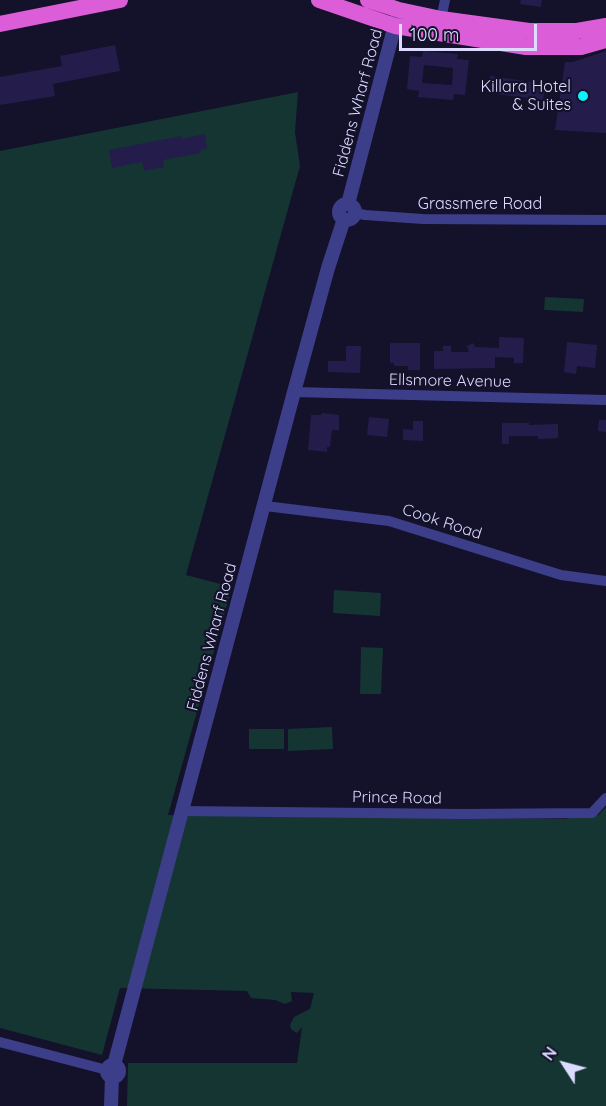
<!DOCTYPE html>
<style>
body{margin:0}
#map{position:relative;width:606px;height:1106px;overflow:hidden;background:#14112b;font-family:Quicksand,sans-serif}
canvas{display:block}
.north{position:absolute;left:534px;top:1034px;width:60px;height:60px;-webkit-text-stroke:4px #14112b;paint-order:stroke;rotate:306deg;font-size:16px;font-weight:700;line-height:24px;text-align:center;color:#dddbff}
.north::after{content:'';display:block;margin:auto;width:21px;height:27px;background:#dddbff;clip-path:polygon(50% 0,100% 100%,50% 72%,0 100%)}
.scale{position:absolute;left:399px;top:24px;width:138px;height:27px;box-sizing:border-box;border:3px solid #dddbff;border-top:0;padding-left:8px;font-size:18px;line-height:21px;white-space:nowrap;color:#dddbff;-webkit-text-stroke:4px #14112b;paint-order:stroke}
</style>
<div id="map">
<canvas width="606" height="1106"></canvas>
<div class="north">N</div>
<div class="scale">100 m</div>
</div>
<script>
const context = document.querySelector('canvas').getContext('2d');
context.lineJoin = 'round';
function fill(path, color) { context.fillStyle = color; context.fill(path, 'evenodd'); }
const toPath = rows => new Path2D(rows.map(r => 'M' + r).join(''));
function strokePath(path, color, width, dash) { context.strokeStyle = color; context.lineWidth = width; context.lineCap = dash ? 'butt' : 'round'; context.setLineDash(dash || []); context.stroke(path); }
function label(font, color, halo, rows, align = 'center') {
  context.font = font + ' Quicksand,sans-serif'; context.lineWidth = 4.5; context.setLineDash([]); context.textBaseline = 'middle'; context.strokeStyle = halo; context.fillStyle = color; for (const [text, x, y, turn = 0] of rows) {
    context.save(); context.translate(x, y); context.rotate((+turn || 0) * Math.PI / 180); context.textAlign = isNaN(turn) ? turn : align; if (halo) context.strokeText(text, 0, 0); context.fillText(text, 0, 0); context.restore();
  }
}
fill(toPath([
 [298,92,295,132,300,166,186,575,232,587,168,815,567,819,569,813,589,817,598,815,606,807,606,1106,127,1106,128,1063,297,1063,302,1027,297,1033,291,1029,290,1025,294,1017,310,1009,314,993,291,992,292,1001,285,1004,275,1000,251,998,247,991,120,988,102,1055,0,1028,0,151],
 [545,297,584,299,583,312,544,310],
 [334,590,381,593,380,616,333,613],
 [361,647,383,648,381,694,360,694],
 [332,727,333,749,288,751,288,729],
 [249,729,284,729,284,749,249,749]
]), '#143532');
fill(toPath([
 [521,0,542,0,541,7,520,4],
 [115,45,120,71,53,84,55,96,0,105,0,77,62,66,60,56],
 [423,51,458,54,457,59,469,60,465,95,454,94,453,100,418,97,419,91,407,89,410,56,422,57],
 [424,65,453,68,452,85,422,83],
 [606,51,606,133,555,130,565,62,573,62],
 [490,76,546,84,543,100,488,93],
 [205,134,207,148,200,150,201,153,163,160,164,167,144,171,142,162,112,168,109,150,181,136,181,139],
 [499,337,524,338,523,363,514,363,514,358,495,357,495,368,434,369,434,351,443,351,443,346,451,346,451,352,469,352,467,346,473,343,475,347,499,348],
 [567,342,597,345,595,368,577,366,576,374,564,372],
 [390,343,420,343,420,370,408,370,408,366,394,366,394,363,390,363],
 [346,346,361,346,360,373,328,372,328,361,346,361],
 [322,413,339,415,339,430,332,430,330,447,327,447,327,452,308,450,311,415,321,415],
 [369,417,389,419,387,437,367,435],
 [599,420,606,420,606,432,598,431],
 [413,421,423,421,423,441,403,440,403,429,413,430],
 [502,423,529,423,529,425,558,424,558,438,538,439,538,436,509,436,509,444,502,444]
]), '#241d4c');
strokePath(toPath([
 [441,19,445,0],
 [355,213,365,215,423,219,606,220],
 [294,392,606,400],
 [265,506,389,521,561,575,606,581],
 [181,811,463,814,592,813,606,798],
 [0,1042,107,1070]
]), '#3d3e89', 10);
strokePath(toPath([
 [348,204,397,17],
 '339 212a8 8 0 1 1 16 0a8 8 0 1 1-16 0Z',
 '107 1071a6 6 0 1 1 12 0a6 6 0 1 1-12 0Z',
 [114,1065,294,392,328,268,344,219],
 [111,1106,112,1077]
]), '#3d3e89', 14);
strokePath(toPath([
 [319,0,395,26,526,47,581,47,606,40],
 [368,0,399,10,441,19,529,31,577,31,606,26],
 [0,24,120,0]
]), '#dc5dd8', 16);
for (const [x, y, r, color] of [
 [583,96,6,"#09f4fd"]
]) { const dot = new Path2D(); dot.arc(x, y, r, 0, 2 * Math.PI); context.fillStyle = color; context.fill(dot); strokePath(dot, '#14112b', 2); }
label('16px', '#dddbff', '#14112b', [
 ["Killara Hotel",571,87],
 ["& Suites",571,105]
], 'right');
label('16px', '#dddbff', '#14112b', [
 ["Fiddens Wharf Road",358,103,-75],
 ["Grassmere Road",480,204],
 ["Ellsmore Avenue",450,381,1],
 ["Cook Road",442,522,18],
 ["Fiddens Wharf Road",212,637,-75],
 ["Prince Road",397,798,1]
]);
</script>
